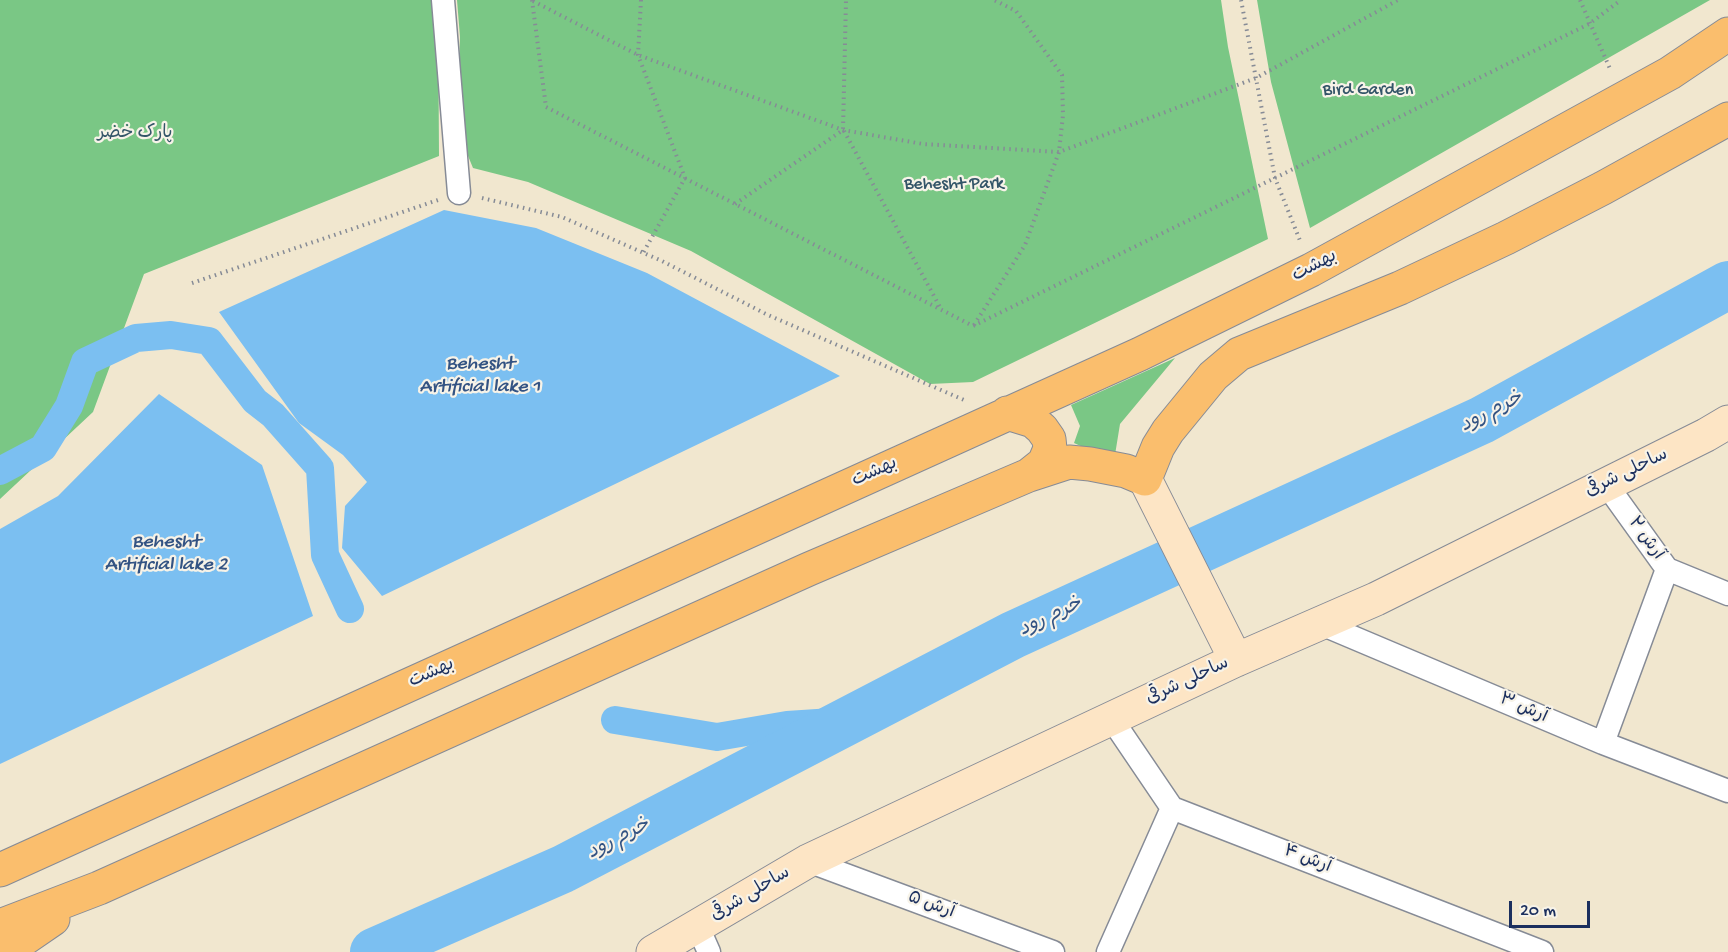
<!DOCTYPE html>
<meta charset="utf-8">
<style>
body{margin:0}
#map{position:relative;width:1728px;height:952px;overflow:hidden;background:#f1e7cf;font-family:"Gochi Hand",sans-serif}
canvas{display:block}
.scale{position:absolute;left:1509px;top:901px;width:81px;height:27px;box-sizing:border-box;border:3px solid #1b2f5e;border-top:0;padding-left:8px;font-size:18px;line-height:21px;white-space:nowrap;color:#1b2f5e;-webkit-text-stroke:4px #f7f3e8;paint-order:stroke}
</style>
<div id="map">
<canvas width="1728" height="952"></canvas>
<div class="scale">20 m</div>
</div>
<script>
const context = document.querySelector('canvas').getContext('2d');
context.lineJoin = 'round';
function fill(path, color) { context.fillStyle = color; context.fill(path, 'evenodd'); }
const toPath = rows => new Path2D(rows.map(r => 'M' + r).join(''));
function strokePath(path, color, width, dash) { context.strokeStyle = color; context.lineWidth = width; context.lineCap = dash ? 'butt' : 'round'; context.setLineDash(dash || []); context.stroke(path); }
function label(font, color, halo, rows, align = 'center') {
  context.font = font + ' "Gochi Hand","Playpen Sans Arabic",sans-serif'; context.lineWidth = 4.5; context.setLineDash([]); context.textBaseline = 'middle'; context.strokeStyle = halo; context.fillStyle = color; for (const [text, x, y, turn = 0] of rows) {
    context.save(); context.translate(x, y); context.rotate((+turn || 0) * Math.PI / 180); context.textAlign = isNaN(turn) ? turn : align; if (halo) context.strokeText(text, 0, 0); context.fillText(text, 0, 0); context.restore();
  }
}
fill(toPath([
 [0,0,438,0,439,156,144,274,93,412,0,499],
 [457,0,1221,0,1228,47,1268,239,973,382,930,384,691,251,528,182,473,168,457,129,460,37],
 [1257,0,1710,0,1310,228,1271,82],
 [1175,358,1120,424,1114,461,1074,443,1080,426,1071,405]
]), '#7ac785');
fill(toPath([
 [444,210,536,228,647,273,840,376,382,596,342,548,345,506,367,482,343,455,299,423,219,312],
 [159,394,262,465,313,616,0,764,0,529,58,496]
]), '#7bbff1');
strokePath(toPath([
 [0,471,43,448,69,406,85,362,136,338,171,335,209,341,255,401,273,415,320,468,325,555,350,609],
 [615,720,717,737,787,725,848,721]
]), '#7bbff1', 28);
strokePath(toPath([
 [374,952,563,869,1013,635,1482,420,1728,285]
]), '#7bbff1', 48);
const street = toPath([
 [443,0,459,193],
 [1606,484,1667,569,1728,594],
 [1319,623,1603,743,1728,791],
 [1111,718,1172,808,1542,952],
 [1603,743,1667,569],
 [808,861,1053,952],
 [698,927,709,952],
 [1108,952,1172,808]
]);
const secondary = toPath([
 [1145,479,1236,660],
 [653,952,808,861,1236,660,1376,599,1706,435,1728,422]
]);
const primary = toPath([
 [1007,413,1033,421,1042,429,1049,439,1050,449,1044,463,1029,475],
 [0,870,1140,354,1311,270,1670,73,1728,34],
 [0,926,99,888,809,569,1029,475,1069,462,1090,464,1126,471,1145,479,1158,447,1168,431,1213,376,1239,354,1400,288,1506,238,1603,188,1728,119],
 [5,952,53,919]
]);
strokePath(street, '#868b96', 25);
strokePath(secondary, '#868b96', 35);
strokePath(primary, '#868b96', 35);
strokePath(toPath([
 [532,0,546,107,973,326,1589,24,1621,0],
 [641,0,638,55,685,178,643,253],
 [1241,0,1275,178,1301,243],
 [1580,0,1611,71],
 [533,1,638,55,843,130,923,144,1059,152,1256,78,1398,0],
 [844,131,941,309],
 [482,198,562,217,662,261,768,315,964,400],
 [735,204,843,130,846,0],
 [192,283,438,200],
 [974,325,1025,245,1059,152,1063,115,1062,75,1016,11,994,0]
]), '#868b96', 4, [1.5, 4.5]);
strokePath(street, '#fff', 22);
strokePath(secondary, '#fde5c5', 33);
strokePath(primary, '#fabe6d', 33);
label('18px', '#335568', '#f7f3e8', [
 ["Bird Garden",1368,91],
 ["پارک خضر",135,134],
 ["Behesht Park",954,185]
]);
label('18px', '#1b2f5e', '#f7f3e8', [
 ["بهشت",1315,267,-28],
 ["بهشت",875,473,-24],
 ["ساحلی شرقی",1627,474,-26],
 ["آرش ۲",1645,539,54],
 ["بهشت",432,674,-24],
 ["ساحلی شرقی",1188,682,-25],
 ["آرش ۳",1523,709,23],
 ["آرش ۴",1307,860,21],
 ["ساحلی شرقی",751,895,-31],
 ["آرش ۵",931,906,20]
]);
label('italic 20px', '#335383', '#f7f3e8', [
 ["Behesht",480,365],
 ["Artificial lake 1",480,388],
 ["خرم رود",1492,413,-27],
 ["Behesht",166,543],
 ["Artificial lake 2",166,566],
 ["خرم رود",1051,618,-25],
 ["خرم رود",619,840,-27]
]);
</script>
